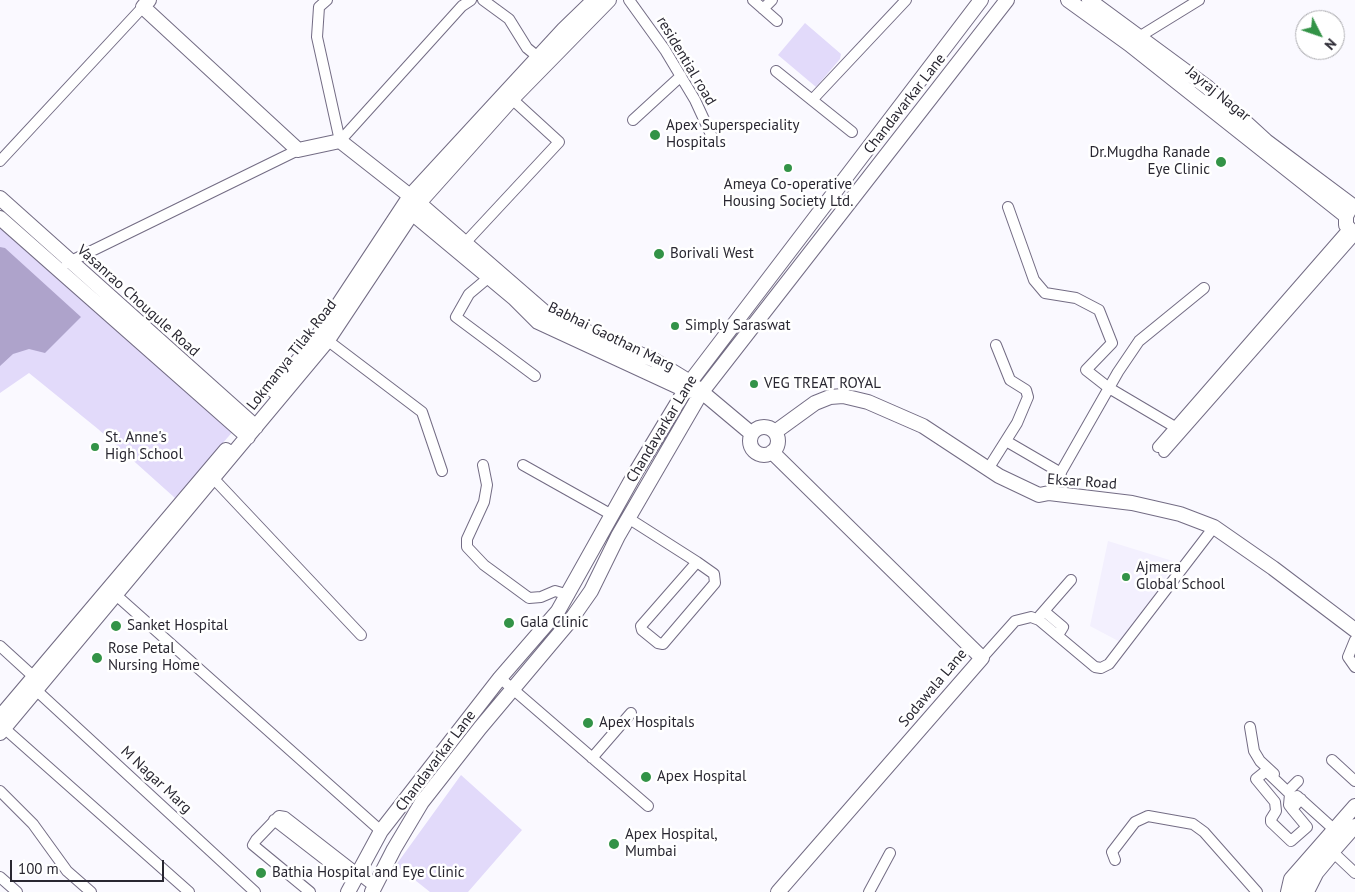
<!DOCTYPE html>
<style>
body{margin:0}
#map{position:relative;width:1355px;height:892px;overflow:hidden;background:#faf9ff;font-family:"PT Sans",sans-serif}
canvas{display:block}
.north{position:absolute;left:1295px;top:10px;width:50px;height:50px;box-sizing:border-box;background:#fff;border:1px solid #a9a9ad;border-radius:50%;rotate:131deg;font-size:14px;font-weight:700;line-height:20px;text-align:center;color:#292731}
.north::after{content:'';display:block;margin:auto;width:18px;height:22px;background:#339347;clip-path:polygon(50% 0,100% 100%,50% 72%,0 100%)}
.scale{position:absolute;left:10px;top:860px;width:154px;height:22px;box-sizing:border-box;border:2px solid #292731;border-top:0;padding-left:6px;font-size:15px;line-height:18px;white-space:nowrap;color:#292731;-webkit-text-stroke:4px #fff;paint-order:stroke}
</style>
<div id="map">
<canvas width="1355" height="892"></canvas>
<div class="north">N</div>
<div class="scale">100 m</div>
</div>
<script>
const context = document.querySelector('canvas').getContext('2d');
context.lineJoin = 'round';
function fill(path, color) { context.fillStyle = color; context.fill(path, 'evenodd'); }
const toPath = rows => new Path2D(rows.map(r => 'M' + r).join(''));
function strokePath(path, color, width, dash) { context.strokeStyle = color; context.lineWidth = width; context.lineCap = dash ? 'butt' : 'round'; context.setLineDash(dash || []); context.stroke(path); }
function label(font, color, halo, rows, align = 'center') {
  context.font = font + ' "PT Sans",sans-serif'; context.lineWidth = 5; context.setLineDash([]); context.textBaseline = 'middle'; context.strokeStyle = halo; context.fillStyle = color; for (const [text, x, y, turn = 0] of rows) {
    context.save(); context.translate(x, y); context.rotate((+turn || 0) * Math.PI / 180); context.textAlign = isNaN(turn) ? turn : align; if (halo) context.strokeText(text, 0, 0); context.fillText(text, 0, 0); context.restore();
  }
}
fill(toPath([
 [1108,541,1176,562,1122,643,1090,626]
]), '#f3f0fe');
fill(toPath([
 [805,23,841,54,840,59,816,87,778,55],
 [0,223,235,429,175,498,98,429,29,373,0,393],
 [461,775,522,830,468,892,430,892,396,865]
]), '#e2dafa');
fill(toPath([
 [0,247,5,248,81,317,45,353,29,349,13,354,0,366]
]), '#aea3cb');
const street = toPath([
 [327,0,319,7,317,37,340,141],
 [483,0,509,19,527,48,538,57],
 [629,0,665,50,695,100,713,139],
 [753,0,777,21],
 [763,9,772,0],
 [1134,40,1199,0],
 [776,71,812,100,906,0],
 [812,100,852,132],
 [633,120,681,76],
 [340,141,462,6,471,0],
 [0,161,143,7],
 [1008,207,1034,280,1045,293,1076,298,1099,310,1112,343,1086,370,1109,388,1175,427],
 [465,243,559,142,512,99],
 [67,263,298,150],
 [494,273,469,294,456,317,535,376],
 [323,337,422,412,442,471],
 [1006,441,1061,473],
 [1158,447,1348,229],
 [1164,452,1355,235],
 [483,465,487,485,484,502,467,539,467,547,484,565,529,598,541,597,555,591,569,595],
 [523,465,612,515],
 [988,469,1017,423,1028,397,1026,390,1010,380,996,345],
 [214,479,361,635],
 [1049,493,1118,372,1139,341,1204,288],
 [628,518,697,562,641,626,642,630,658,643,663,644,715,583,714,574,697,562],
 [116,595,381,831],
 [1044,611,1063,627,1058,635],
 [1037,619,1071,580],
 [1355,640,1348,657,1355,667],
 [0,646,34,677],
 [982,658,1015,621,1031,617,1039,620,1095,667,1101,668,1109,664,1214,527],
 [500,678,648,806],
 [36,690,255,892],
 [1250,727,1254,751,1260,761,1274,774],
 [4,728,189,892],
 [592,758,631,713],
 [1332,760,1355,781],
 [1290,789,1298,781],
 [0,791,33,824,67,871,91,892],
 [1297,796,1338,833],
 [1292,809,1289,805,1290,794,1266,771,1256,779,1275,802,1276,811,1271,819,1271,822,1291,841,1307,827,1292,809,1301,799],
 [274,820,354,882],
 [1115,860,1112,852,1135,822,1148,816,1193,824,1204,832,1257,892],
 [0,877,17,892],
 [310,892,253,845,256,840,279,816,285,817,375,887],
 [869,892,890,853],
 [1309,892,1318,874,1333,856,1337,856,1355,873]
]);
const secondary = toPath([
 [149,0,143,7,298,150,340,141,419,203,548,315,654,360,690,382,752,434],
 [1068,0,1129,44,1346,216],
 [1089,0,1207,87,1266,141,1353,206],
 [0,198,256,427],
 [1350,209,1346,216,1346,225,1355,235],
 [412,213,514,298,538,322,685,390,693,391],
 [0,218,248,437],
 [274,391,319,334,410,196,564,29,594,0],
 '750 441a14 14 0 1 1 28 0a14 14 0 1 1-28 0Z',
 [775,432,815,403,830,397,843,396,868,402,923,426,999,476,1039,495,1049,493,1132,503,1180,514,1214,527,1273,568,1355,630],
 [772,452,982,658,778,892],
 [0,717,226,450],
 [0,733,328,340,419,203,512,99,609,0],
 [348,892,381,831,500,678,558,611,637,470,690,382,981,0],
 [372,892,394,849,422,802,480,728,570,621,591,591,618,536,701,393,1007,0],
 [1288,892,1291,879,1355,806],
 [1291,892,1301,887,1355,826]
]);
strokePath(street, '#736c84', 12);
strokePath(secondary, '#736c84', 16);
strokePath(street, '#fff', 10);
strokePath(secondary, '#fff', 14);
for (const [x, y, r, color] of [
 [655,135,6,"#339347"],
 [1221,162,6,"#339347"],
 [788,168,5,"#339347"],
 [659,254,6,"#339347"],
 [675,326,5,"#339347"],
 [754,384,5,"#339347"],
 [95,447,5,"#339347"],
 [1126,577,5,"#339347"],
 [509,623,6,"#339347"],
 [116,626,6,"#339347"],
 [97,658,6,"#339347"],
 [588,723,6,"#339347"],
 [646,777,6,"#339347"],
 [614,844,6,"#339347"],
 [261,873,6,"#339347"]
]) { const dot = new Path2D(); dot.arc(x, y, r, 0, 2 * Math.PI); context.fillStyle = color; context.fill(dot); strokePath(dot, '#fff', 2); }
label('15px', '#292731', '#fff', [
 ["residential road",686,61,59],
 ["Jayraj Nagar",1218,94,39],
 ["Chandavarkar Lane",905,104,-52],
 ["Vasanrao Chougule Road",138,301,42],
 ["Babhai Gaothan Marg",611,337,26],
 ["Lokmanya Tilak Road",292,355,-52],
 ["Chandavarkar Lane",662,429,-59],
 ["Eksar Road",1082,482,4],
 ["Sodawala Lane",933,688,-50],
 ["Chandavarkar Lane",436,761,-53],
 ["M Nagar Marg",156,780,43]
]);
label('15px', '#292731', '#fff', [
 ["Apex Superspeciality",666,126],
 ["Hospitals",666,143],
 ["Dr.Mugdha Ranade",1210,153,"right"],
 ["Eye Clinic",1210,170,"right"],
 ["Ameya Co-operative",788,185,"center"],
 ["Housing Society Ltd.",788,202,"center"],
 ["Borivali West",670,254],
 ["Simply Saraswat",685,326],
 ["VEG TREAT ROYAL",764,384],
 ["St. Anne's",105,438],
 ["High School",105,455],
 ["Ajmera",1136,568],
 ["Global School",1136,585],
 ["Gala Clinic",520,623],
 ["Sanket Hospital",127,626],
 ["Rose Petal",108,649],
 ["Nursing Home",108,666],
 ["Apex Hospitals",599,723],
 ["Apex Hospital",657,777],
 ["Apex Hospital,",625,835],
 ["Mumbai",625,852],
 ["Bathia Hospital and Eye Clinic",272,873]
], 'left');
</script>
